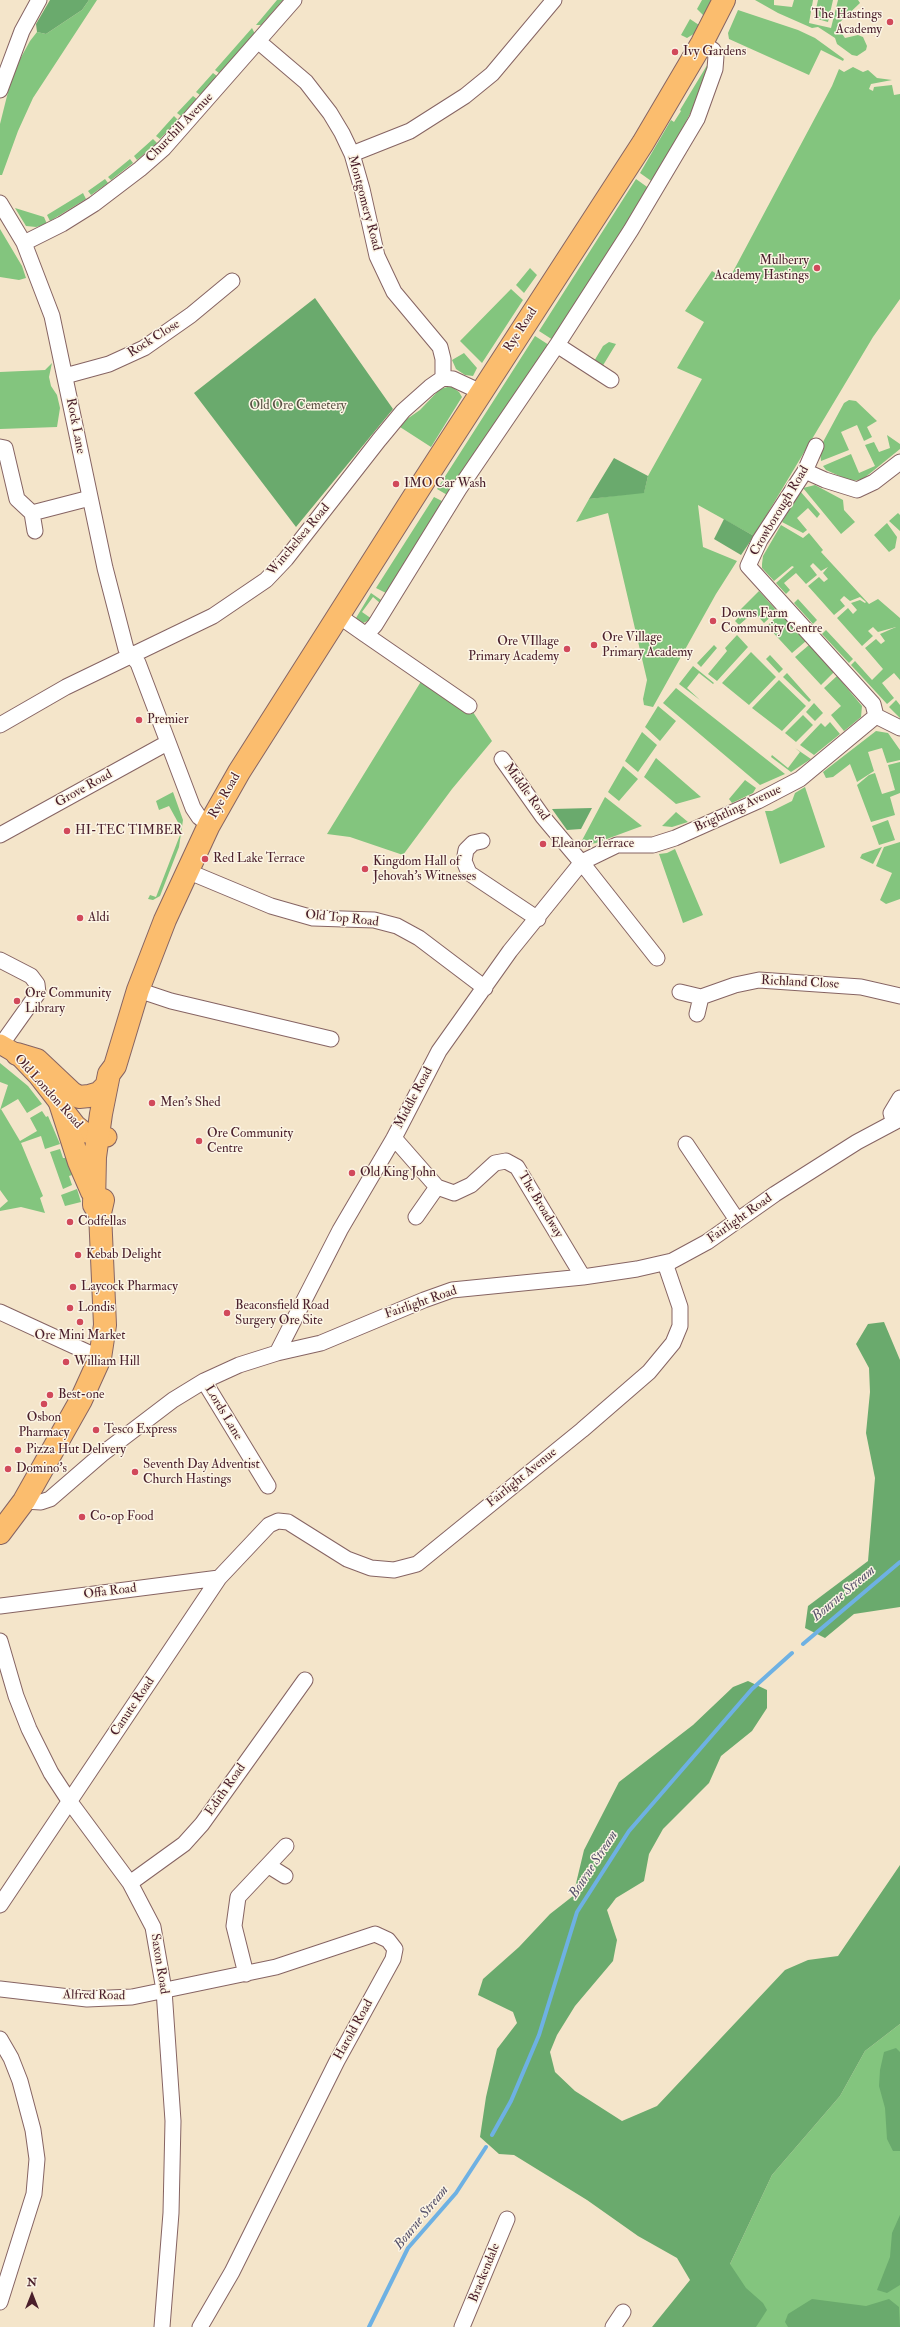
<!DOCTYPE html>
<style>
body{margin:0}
#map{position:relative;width:900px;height:2327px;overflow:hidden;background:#f4e5ca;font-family:"IM FELL Double Pica",serif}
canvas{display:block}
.north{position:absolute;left:12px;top:2275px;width:40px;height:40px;-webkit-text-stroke:3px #fcf5e5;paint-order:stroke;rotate:0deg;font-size:11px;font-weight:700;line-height:16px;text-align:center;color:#4a1f2b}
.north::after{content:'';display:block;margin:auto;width:14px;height:18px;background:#4a1f2b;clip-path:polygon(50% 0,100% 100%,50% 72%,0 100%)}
</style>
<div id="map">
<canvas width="900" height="2327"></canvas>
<div class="north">N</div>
</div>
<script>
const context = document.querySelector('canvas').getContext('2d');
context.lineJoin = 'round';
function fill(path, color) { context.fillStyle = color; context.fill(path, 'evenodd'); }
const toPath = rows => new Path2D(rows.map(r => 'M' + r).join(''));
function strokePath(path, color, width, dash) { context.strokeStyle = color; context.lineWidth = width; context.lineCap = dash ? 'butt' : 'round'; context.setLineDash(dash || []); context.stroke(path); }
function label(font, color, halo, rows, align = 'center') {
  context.font = font + ' "IM FELL Double Pica",serif'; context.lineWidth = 3; context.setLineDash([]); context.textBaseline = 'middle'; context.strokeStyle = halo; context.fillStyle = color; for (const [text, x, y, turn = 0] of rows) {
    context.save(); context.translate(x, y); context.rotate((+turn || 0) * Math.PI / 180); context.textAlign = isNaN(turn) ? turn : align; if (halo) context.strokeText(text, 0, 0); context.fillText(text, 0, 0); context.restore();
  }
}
fill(toPath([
 [89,0,97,0,33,98,18,131,2,175,0,175,0,124,13,72,30,41,37,32,46,34,82,10],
 [277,0,283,0,261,25,256,25],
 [702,0,712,0,705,17,697,9],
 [755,0,774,0,774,5,792,7,794,0,813,0,809,23,831,28,838,0,858,0,860,3,838,24,838,28,845,38,858,35,863,37,867,46,866,50,857,56,852,55,837,44,835,38,818,27,812,28,778,13],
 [818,0,833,0,828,22,814,18],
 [738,10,798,30,815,38,844,59,843,61,821,50,809,75,729,39,728,33],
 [690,19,699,25,697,32,687,38,681,35],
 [252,28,255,34,219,73,215,70],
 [712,57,706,83,654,183,640,173,671,120,674,122,681,111,680,110],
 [853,67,863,72,868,70,877,78,892,80,871,84,869,89,873,91,874,87,892,85,894,95,900,94,900,299,873,337,754,536,698,505,703,547,737,561,716,594,653,707,644,705,643,699,647,680,608,513,576,522,589,499,644,492,648,476,702,379,677,368,704,322,685,311,712,271,728,281,832,86,839,69,844,72],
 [213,73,217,76,200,95,196,92],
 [193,96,197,99,181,116,177,113],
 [174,116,178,120,160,139,156,136],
 [153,139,157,143,137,160,134,156],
 [130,159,133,163,111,180,108,177],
 [105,179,108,183,91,195,88,191],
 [636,179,650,189,553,340,539,331],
 [83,193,86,199,50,221,47,215],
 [15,208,44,217,47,224,36,227,26,226],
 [0,229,22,266,26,278,19,280,0,277],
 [530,268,537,275,524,293,516,285],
 [511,289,523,300,482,363,460,341],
 [535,336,549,345,449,496,437,489],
 [609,342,616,344,602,367,593,363,603,346],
 [464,353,477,368,473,376,465,375,456,369,452,360],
 [52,363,49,377,51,386,57,395,60,408,57,427,0,429,0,372,45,370],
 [451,386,459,392,462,397,431,447,400,427,407,419,420,410,440,389],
 [849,400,856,401,877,421,867,427,872,437,864,441,857,425,841,432,849,450,821,461,820,450,823,442,844,403],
 [887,435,900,444,900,449,863,479,853,481,844,478,826,470,823,466,851,454,859,473,875,466,865,445,874,442,879,452,890,448],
 [815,485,843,500,844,510,855,522,841,534,803,488],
 [800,491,820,514,817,518,808,508,797,518,807,530,803,533,782,522],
 [434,497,446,503,388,594,376,588],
 [898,513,900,515,900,531,889,521],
 [887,523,897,537,895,548,889,552,874,535],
 [781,525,803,538,809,533,823,550,821,552,869,604,878,599,900,618,900,680,894,673,882,683,894,698,887,704,851,665,855,661,872,680,883,669,865,648,876,639,881,644,885,641,880,634,896,627,878,632,873,627,868,631,873,636,862,646,837,618,848,608,853,614,857,610,851,603,860,600,865,603,866,602,860,597,850,601,844,596,840,600,845,606,834,615,808,586,819,577,824,582,828,579,823,573,828,567,821,571,813,563,810,566,817,575,806,584,796,573,784,583,790,590,786,594,776,583,794,567,792,566,774,581,762,568,762,564,763,556],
 [759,591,777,611,764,623,754,612,739,625,735,621,739,617,740,610],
 [371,593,384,602,374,616,372,615,380,603,373,597,362,612,372,619,363,623,356,618],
 [798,599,817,620,813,624,794,603],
 [780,613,806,641,792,653,767,626],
 [826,630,853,659,849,663,822,634],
 [737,635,748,647,717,681,708,674,727,651,725,648],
 [714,645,717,648,701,667,697,663],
 [809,645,834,672,821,685,795,657],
 [751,652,776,677,749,705,722,683],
 [770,655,783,669,779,673,766,659],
 [693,666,714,683,713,684,699,673,687,688,700,700,679,684],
 [787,673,811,700,809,702,783,677],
 [425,675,469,706,492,741,452,789,403,855,350,837,327,834],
 [837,676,862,706,861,717,844,731,831,715,841,706,824,688],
 [779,680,806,706,782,731,752,708],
 [676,688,785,774,760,785,663,703],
 [896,700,900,705,900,718,889,707],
 [814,703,823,713,815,721,806,712],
 [658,706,676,721,660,741,645,727],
 [803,715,813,725,796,742,785,733],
 [830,722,840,734,814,755,800,745,821,723,825,727],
 [876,731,888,733,900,750,900,760,887,763,882,748,868,752,874,771,857,782,850,764,833,777,826,778,823,772],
 [642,732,657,745,638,772,625,761],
 [795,748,811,759,791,772,771,757,772,755,788,768,800,752],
 [656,758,701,797,676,804,644,777],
 [900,762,900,793,890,797,895,815,871,822,857,785,869,775,875,773,882,794,895,790,888,765],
 [623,766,638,779,619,801,608,792],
 [745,780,756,788,753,793,732,803,729,799],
 [805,787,825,847,780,864,765,811,772,811,792,801,795,793],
 [173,792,183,820,179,847,160,896,153,900,148,899,150,895,156,897,180,835,171,831,180,826,169,806,159,810,156,801],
 [605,797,642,826,596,843,579,846],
 [676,812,688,822,672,827,662,826],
 [888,820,895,840,879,845,872,826],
 [900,842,900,899,886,904,880,900,892,873,876,866,884,847],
 [882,847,873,864,860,858,862,854],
 [675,849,703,915,683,923,659,854,667,853],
 [0,1063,28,1086,42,1104,27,1113,18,1099,1,1109,20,1141,37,1131,30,1118,42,1111,46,1117,48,1116,60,1144,45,1149,41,1136,21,1143,43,1196,40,1198,45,1213,21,1207,0,1211,0,1208,8,1201,0,1190,0,1110,8,1085,0,1082],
 [60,1149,63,1158,66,1158,72,1175,69,1176,72,1185,63,1189,50,1152],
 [77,1189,81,1202,65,1206,61,1195],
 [900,2024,900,2327,705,2327,730,2264,772,2175,840,2096,865,2051]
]), '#83c57e');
fill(toPath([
 [50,0,89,0,82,10,46,34,37,32,36,24],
 [315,298,393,409,296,527,194,393],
 [614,458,648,476,644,493,589,499],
 [724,519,754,536,741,555,714,539],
 [592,808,581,829,567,830,552,809],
 [884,1322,900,1360,900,1607,854,1614,825,1638,805,1628,808,1606,868,1561,875,1478,866,1433,870,1392,869,1368,856,1344,868,1324],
 [748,1681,767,1690,767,1708,752,1731,721,1756,709,1783,663,1829,649,1854,644,1881,616,1898,607,1910,617,1940,613,1961,575,2006,557,2035,550,2052,555,2072,575,2091,622,2121,657,2106,785,1970,808,1960,838,1956,900,1865,900,2024,865,2051,840,2096,772,2175,730,2264,746,2288,763,2303,767,2310,756,2327,652,2327,690,2280,677,2258,638,2236,587,2200,514,2155,499,2154,480,2137,486,2097,497,2049,517,2023,513,2012,478,1995,483,1979,519,1947,550,1914,573,1896,584,1850,619,1782,693,1725,733,1687],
 [896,2048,900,2052,900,2151,893,2151,887,2139,885,2108,879,2086,880,2070,884,2052],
 [900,2215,900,2285,887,2293,877,2290,890,2257,892,2233],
 [812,2299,866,2306,889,2299,899,2307,900,2327,788,2327,785,2322,788,2314]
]), '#6aaa6d');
strokePath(toPath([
 [803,1644,900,1562],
 [492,2135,511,2101,539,2035,577,1912,629,1831,752,1689,792,1653],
 [369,2327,408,2248,456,2193,486,2147]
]), '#6eb1e3', 4);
const minor = toPath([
 [259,42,306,82,330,113,342,133,352,154,362,189,377,256,394,292,440,347,443,359,443,378],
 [0,90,22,31,39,0],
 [352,154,410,131,465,96,492,74,554,0],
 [0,203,24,243,52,316,105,568,126,649,138,663,193,808,199,817,209,825],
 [24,243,62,224,94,204,140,169,164,148,294,0],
 [557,345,611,380],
 [65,376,109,364,144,348,191,315,232,281],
 [816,446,805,471,760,540,748,566,873,704,876,716],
 [0,447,5,448,17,499,32,513],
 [805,471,825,480,857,490,874,482,900,462],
 [35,531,32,513,90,498],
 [339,616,366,635,375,625,459,489,557,345,631,230,697,119,715,69,716,56,713,50,702,43],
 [366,635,469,706],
 [876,716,900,728],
 [0,725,66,687,213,616,266,580,286,559,379,440,403,411,430,387,443,378,453,379,481,392],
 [502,759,543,817,586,868,657,958],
 [0,835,167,743],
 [482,841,473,843,466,850,464,861,469,873,538,919],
 [187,871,271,906,313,918,374,920,397,926,419,938,485,988],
 [0,960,31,976,37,984,38,993,1,1045],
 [138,990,171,1001,331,1039],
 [680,992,701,997],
 [697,1014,701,997,735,985,759,980,861,987,900,996],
 [893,1121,891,1113,900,1098],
 [394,1138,437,1187,454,1193,471,1185,495,1163,506,1161,517,1167,583,1277],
 [686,1144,737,1220],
 [416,1217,437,1187],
 [0,1312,100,1358],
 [277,1353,340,1230,394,1138,439,1051,510,951,582,862,617,845,653,845,675,838,758,801,800,779,876,716],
 [204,1381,268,1486],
 [24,1501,41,1502,50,1499,102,1454,173,1400,204,1381,239,1365,277,1353,321,1343,424,1300,452,1290,583,1277,637,1269,672,1261,707,1242,775,1194,857,1142,900,1119],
 [0,1606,219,1578],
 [0,1641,16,1696,29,1729,51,1773,70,1802,130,1883,153,1927,164,1990,173,2121,171,2213,162,2327],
 [269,1866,285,1876],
 [130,1883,184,1844,202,1824,305,1680],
 [0,1905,219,1578,269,1525,278,1521,288,1522,347,1559,371,1568,394,1570,417,1564,582,1430,649,1372,673,1343,680,1326,680,1307,665,1263],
 [246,1974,234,1926,238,1897,286,1846],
 [0,1989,87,1999,132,1997,276,1967,375,1934,388,1940,395,1949,393,1959,337,2061,232,2272,200,2327],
 [0,2039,11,2058,20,2081,33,2130,37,2159,34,2194,0,2302],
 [462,2327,507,2219],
 [613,2327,623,2312]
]);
const major = toPath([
 [0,1044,17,1054,38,1076,76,1125,86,1133,107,1137]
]);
const highway = toPath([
 [17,1054,37,1060,72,1093,79,1097,89,1096,99,1093,106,1086],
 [60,1103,79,1162,92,1192],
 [100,1213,94,1205,95,1157,101,1114,109,1074,115,1066,138,990,165,920,209,825,239,772,422,484,643,143,702,43,724,0],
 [0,1533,24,1501,81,1400,100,1358,105,1325,100,1213,103,1200]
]);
strokePath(minor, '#866463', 17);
strokePath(major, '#866463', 21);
strokePath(highway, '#866463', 24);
strokePath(minor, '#fff', 15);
strokePath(major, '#fbbd6e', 19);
strokePath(highway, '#fbbd6e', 22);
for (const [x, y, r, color] of [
 [890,22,4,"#d1495b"],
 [675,52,4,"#d1495b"],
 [817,268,4,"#d1495b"],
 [396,484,4,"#d1495b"],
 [713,621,4,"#d1495b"],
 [594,645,4,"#d1495b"],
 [567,649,4,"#d1495b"],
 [139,720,4,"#d1495b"],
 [67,831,4,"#d1495b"],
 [543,844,4,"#d1495b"],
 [205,859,4,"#d1495b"],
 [365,869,4,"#d1495b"],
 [80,918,4,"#d1495b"],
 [17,1001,4,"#d1495b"],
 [152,1103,4,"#d1495b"],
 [199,1141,4,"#d1495b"],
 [352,1173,4,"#d1495b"],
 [70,1222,4,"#d1495b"],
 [78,1255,4,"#d1495b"],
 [73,1287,4,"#d1495b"],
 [70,1308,4,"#d1495b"],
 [227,1313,4,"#d1495b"],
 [80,1322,4,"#d1495b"],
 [66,1362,4,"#d1495b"],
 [50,1395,4,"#d1495b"],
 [44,1404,4,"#d1495b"],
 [96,1430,4,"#d1495b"],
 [18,1450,4,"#d1495b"],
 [8,1469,4,"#d1495b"],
 [135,1472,4,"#d1495b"],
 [82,1517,4,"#d1495b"]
]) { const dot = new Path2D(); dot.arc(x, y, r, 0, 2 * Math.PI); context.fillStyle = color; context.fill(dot); strokePath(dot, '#fcf5e5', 1.5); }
label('13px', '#4a1f2b', '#fcf5e5', [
 ["The Hastings",882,15,"right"],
 ["Academy",882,30,"right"],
 ["Ivy Gardens",683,52],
 ["Mulberry",809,261,"right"],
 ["Academy Hastings",809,276,"right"],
 ["IMO Car Wash",404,484],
 ["Downs Farm",721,614],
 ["Community Centre",721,629],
 ["Ore Village",602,638],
 ["Primary Academy",602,653],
 ["Ore VIllage",559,642,"right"],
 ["Primary Academy",559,657,"right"],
 ["Premier",147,720],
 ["HI-TEC TIMBER",75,831],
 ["Eleanor Terrace",551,844],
 ["Red Lake Terrace",213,859],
 ["Kingdom Hall of",373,862],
 ["Jehovah's Witnesses",373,877],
 ["Aldi",88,918],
 ["Ore Community",25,994],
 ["Library",25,1009],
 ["Men's Shed",160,1103],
 ["Ore Community",207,1134],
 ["Centre",207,1149],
 ["Old King John",360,1173],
 ["Codfellas",78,1222],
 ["Kebab Delight",86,1255],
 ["Laycock Pharmacy",81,1287],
 ["Beaconsfield Road",235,1306],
 ["Surgery Ore Site",235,1321],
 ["Londis",78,1308],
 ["Ore Mini Market",80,1336,"center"],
 ["William Hill",74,1362],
 ["Best-one",58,1395],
 ["Osbon",44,1418,"center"],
 ["Pharmacy",44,1433,"center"],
 ["Tesco Express",104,1430],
 ["Pizza Hut Delivery",26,1450],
 ["Seventh Day Adventist",143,1465],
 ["Church Hastings",143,1480],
 ["Domino's",16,1469],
 ["Co-op Food",90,1517]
], 'left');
label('13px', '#4a1f2b', '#fcf5e5', [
 ["Churchill Avenue",180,128,-46],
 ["Montgomery Road",364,203,75],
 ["Rye Road",521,330,-57],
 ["Rock Close",154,339,-32],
 ["Rock Lane",75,426,79],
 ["Crowborough Road",780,511,-59],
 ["Winchelsea Road",299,540,-50],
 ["Grove Road",84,789,-29],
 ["Middle Road",526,792,54],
 ["Rye Road",225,796,-60],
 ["Brightling Avenue",738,809,-25],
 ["Old Top Road",342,919,6],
 ["Richland Close",800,983,3],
 ["Old London Road",48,1092,48],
 ["Middle Road",414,1098,-62],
 ["The Broadway",540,1205,59],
 ["Fairlight Road",740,1219,-35],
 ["Fairlight Road",421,1303,-19],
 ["Lords Lane",223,1413,59],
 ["Fairlight Avenue",522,1478,-39],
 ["Offa Road",110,1592,-7],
 ["Canute Road",133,1707,-56],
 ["Edith Road",226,1790,-55],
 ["Saxon Road",159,1964,81],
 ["Alfred Road",94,1996,1],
 ["Harold Road",354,2030,-61],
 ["Brackendale",485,2273,-68]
]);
label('13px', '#5b5144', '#fcf5e5', [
 ["Old Ore Cemetery",298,406]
]);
label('italic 14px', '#57526b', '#fcf5e5', [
 ["Bourne Stream",844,1594,-40],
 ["Bourne Stream",594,1865,-57],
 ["Bourne Stream",422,2218,-51]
]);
</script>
